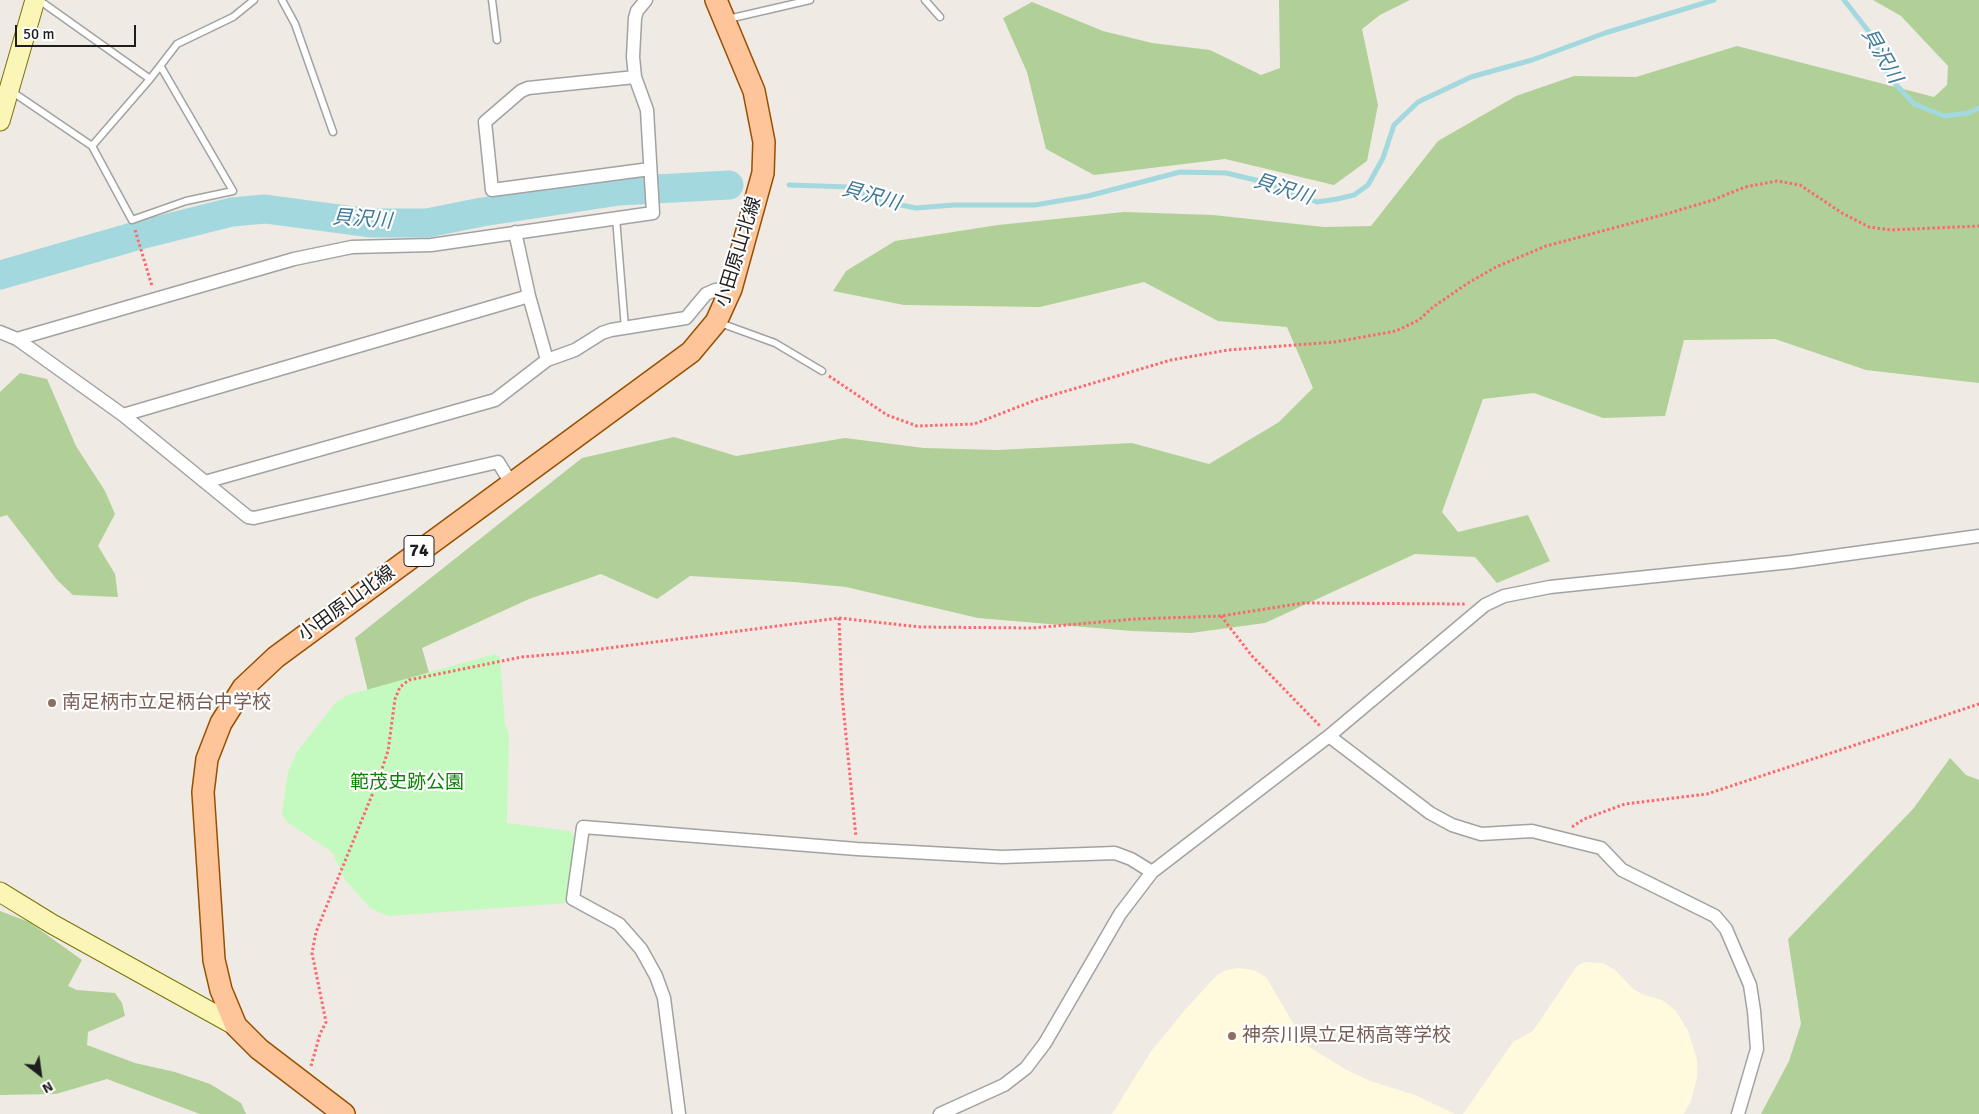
<!DOCTYPE html>
<meta charset="utf-8">
<style>
body{margin:0}
#map{position:relative;width:1979px;height:1114px;overflow:hidden;background:#efeae4;font-family:Signika,sans-serif}
canvas{display:block}
.north{position:absolute;left:15px;top:1049px;width:50px;height:50px;-webkit-text-stroke:4px #fff;paint-order:stroke;rotate:150deg;font-size:14px;font-weight:700;line-height:20px;text-align:center;color:#1e1e1e}
.north::after{content:'';display:block;margin:auto;width:18px;height:22px;background:#1e1e1e;clip-path:polygon(50% 0,100% 100%,50% 72%,0 100%)}
.scale{position:absolute;left:15px;top:25px;width:121px;height:22px;box-sizing:border-box;border:2px solid #1e1e1e;border-top:0;padding-left:6px;font-size:15px;line-height:18px;white-space:nowrap;color:#1e1e1e;-webkit-text-stroke:4px #fff;paint-order:stroke}
</style>
<div id="map">
<canvas width="1979" height="1114"></canvas>
<div class="north">N</div>
<div class="scale">50 m</div>
</div>
<script>
const context = document.querySelector('canvas').getContext('2d');
context.lineJoin = 'round';
function fill(path, color) { context.fillStyle = color; context.fill(path, 'evenodd'); }
const toPath = rows => new Path2D(rows.map(r => 'M' + r).join(''));
function strokePath(path, color, width, dash) { context.strokeStyle = color; context.lineWidth = width; context.lineCap = dash ? 'butt' : 'round'; context.setLineDash(dash || []); context.stroke(path); }
function label(font, color, halo, rows, align = 'center') {
  context.font = font + ' Signika,"Noto Sans JP",sans-serif'; context.lineWidth = 4.5; context.setLineDash([]); context.textBaseline = 'middle'; context.strokeStyle = halo; context.fillStyle = color; for (const [text, x, y, turn = 0] of rows) {
    context.save(); context.translate(x, y); context.rotate((+turn || 0) * Math.PI / 180); context.textAlign = isNaN(turn) ? turn : align; if (halo) context.strokeText(text, 0, 0); context.fillText(text, 0, 0); context.restore();
  }
}
fill(toPath([
 [1585,962,1603,963,1615,970,1633,989,1644,995,1662,1000,1676,1011,1688,1031,1697,1059,1697,1077,1691,1101,1684,1114,1463,1114,1513,1042,1533,1031,1577,966],
 [1238,968,1253,970,1266,977,1306,1045,1345,1069,1370,1081,1415,1095,1455,1114,1112,1114,1152,1050,1184,1011,1216,976,1226,970]
]), '#fffadd');
fill(toPath([
 [1279,0,1410,0,1380,15,1362,29,1378,105,1367,161,1334,185,1225,159,1094,175,1046,149,1027,72,1003,18,1032,2,1103,31,1152,43,1210,50,1261,75,1280,68],
 [1873,0,1979,0,1979,383,1866,370,1775,339,1684,340,1665,416,1603,418,1534,393,1483,399,1442,512,1458,532,1528,515,1550,561,1497,583,1475,557,1415,554,1265,623,1191,633,1132,631,978,618,846,587,794,582,690,576,657,599,601,574,529,599,422,648,435,694,368,692,355,638,582,458,674,437,736,456,845,438,924,448,998,450,1132,443,1209,464,1279,422,1313,388,1287,327,1218,321,1144,282,1040,307,904,305,833,291,846,271,895,241,998,225,1124,212,1213,215,1324,227,1371,226,1438,141,1516,96,1574,76,1636,77,1737,46,1934,97,1947,85,1948,66,1901,16],
 [20,373,47,379,76,446,105,491,115,514,98,546,115,574,118,597,73,595,58,581,7,515,0,517,0,392],
 [1950,758,1966,775,1979,780,1979,1114,1761,1114,1789,1061,1801,1024,1788,939,1913,809],
 [0,911,29,922,82,960,68,986,77,990,115,993,122,1003,125,1016,88,1032,87,1045,135,1063,175,1072,210,1084,241,1103,246,1114,200,1114,107,1079,56,1094,0,1095]
]), '#b0d098');
fill(toPath([
 [495,654,500,657,505,725,509,733,507,823,570,831,575,837,567,903,388,916,370,908,345,880,332,852,287,822,282,814,288,772,297,752,336,702,348,695]
]), '#c4fac0');
strokePath(toPath([
 [1844,0,1877,42,1881,62,1891,79,1914,104,1944,116,1968,113,1979,108],
 [789,185,849,187,881,201,916,208,954,205,1035,205,1088,196,1180,172,1226,173,1260,181,1317,202,1337,199,1354,195,1368,185,1383,158,1394,125,1418,102,1471,77,1532,60,1605,33,1714,0]
]), '#a3d9de', 5);
strokePath(toPath([
 [0,275,136,236,232,212,265,209,370,223,427,223,482,212,619,191,729,185]
]), '#a3d9de', 29);
const lane = toPath([
 [39,0,150,79,92,146],
 [282,0,295,24,333,132],
 [492,0,497,40],
 [925,0,940,17],
 [728,19,810,0],
 [150,79,177,44,233,17,254,0],
 [11,91,92,146,132,220,186,201,233,191,161,67],
 [616,218,625,328],
 [720,323,775,343,822,371]
]);
const street = toPath([
 [635,77,528,88,521,91,485,122,492,190,650,169],
 [515,232,529,296,547,360],
 [0,332,17,339,123,415,248,517,254,518,498,462,511,483],
 [17,339,294,259,352,247,431,245,653,213,647,110,635,77,633,57,635,18,637,11,646,0],
 [123,415,529,296],
 [205,482,495,400,547,360,575,350,602,333,611,330,686,318,706,294,715,290,731,289],
 [1329,736,1430,813,1452,825,1481,834,1532,831,1601,848,1622,870,1715,916,1726,929,1750,985,1754,1011,1757,1049,1738,1114],
 [679,1114,664,998,656,976,641,949,619,924,573,899,583,827,857,849,1002,857,1115,853,1131,859,1152,872],
 [940,1114,1004,1085,1026,1068,1045,1043,1120,914,1152,872,1329,736,1485,605,1504,596,1550,587,1791,562,1979,536]
]);
const secondary = toPath([
 [0,121,35,0],
 [0,892,52,924,236,1026]
]);
const primary = toPath([
 [344,1114,259,1049,236,1026,221,990,214,960,203,792,207,759,221,723,243,688,276,657,691,352,716,322,731,289,763,173,764,142,754,91,716,0]
]);
strokePath(lane, '#a2a2a2', 9);
strokePath(street, '#a2a2a2', 15);
strokePath(secondary, '#787403', 21);
strokePath(primary, '#985000', 24);
strokePath(toPath([
 [135,230,152,286],
 [829,376,887,415,917,426,974,424,1036,400,1171,360,1228,350,1335,342,1396,331,1419,320,1433,307,1468,283,1496,267,1546,246,1666,214,1713,200,1745,187,1777,181,1800,185,1842,213,1869,227,1891,230,1979,226],
 [1221,616,1252,656,1321,727],
 [839,618,842,695,856,837],
 [1572,827,1584,819,1625,804,1707,794,1979,704],
 [311,1066,320,1034,326,1022,312,953,316,932,379,778,388,751,395,699,400,687,409,680,522,657,578,652,839,618,920,627,1032,628,1135,619,1221,616,1303,603,1465,604]
]), '#fc686e', 3, [2.5, 2.5]);
strokePath(lane, '#fff', 6);
strokePath(street, '#fff', 12);
strokePath(secondary, '#fbf5b7', 19);
strokePath(primary, '#fec59b', 21);
for (const [x, y, r, color] of [
 [52,703,5,"#8d6e63"],
 [1232,1036,5,"#8d6e63"]
]) { const dot = new Path2D(); dot.arc(x, y, r, 0, 2 * Math.PI); context.fillStyle = color; context.fill(dot); strokePath(dot, '#fff', 2); }
for (const [x, y, w] of [
 [419,551,30]
]) { const box = new Path2D(); box.roundRect(x - w / 2, y - 15.5, w, 31, 4); context.fillStyle = '#fff'; context.fill(box); strokePath(box, '#1e1e1e', 1); }
label('bold 18px', '#1e1e1e', null, [
 ["74",419,551]
]);
label('19px', '#1e1e1e', '#fff', [
 ["小田原山北線",739,252,-73],
 ["小田原山北線",347,604,-36]
]);
label('19px', '#785e54', '#fff', [
 ["南足柄市立足柄台中学校",62,703],
 ["神奈川県立足柄高等学校",1242,1036]
], 'left');
label('19px', '#107f09', '#fff', [
 ["範茂史跡公園",407,783]
]);
label('italic 20px', '#407998', '#fff', [
 ["貝沢川",1881,56,60],
 ["貝沢川",1283,190,18],
 ["貝沢川",871,197,15],
 ["貝沢川",362,220,4]
]);
</script>
